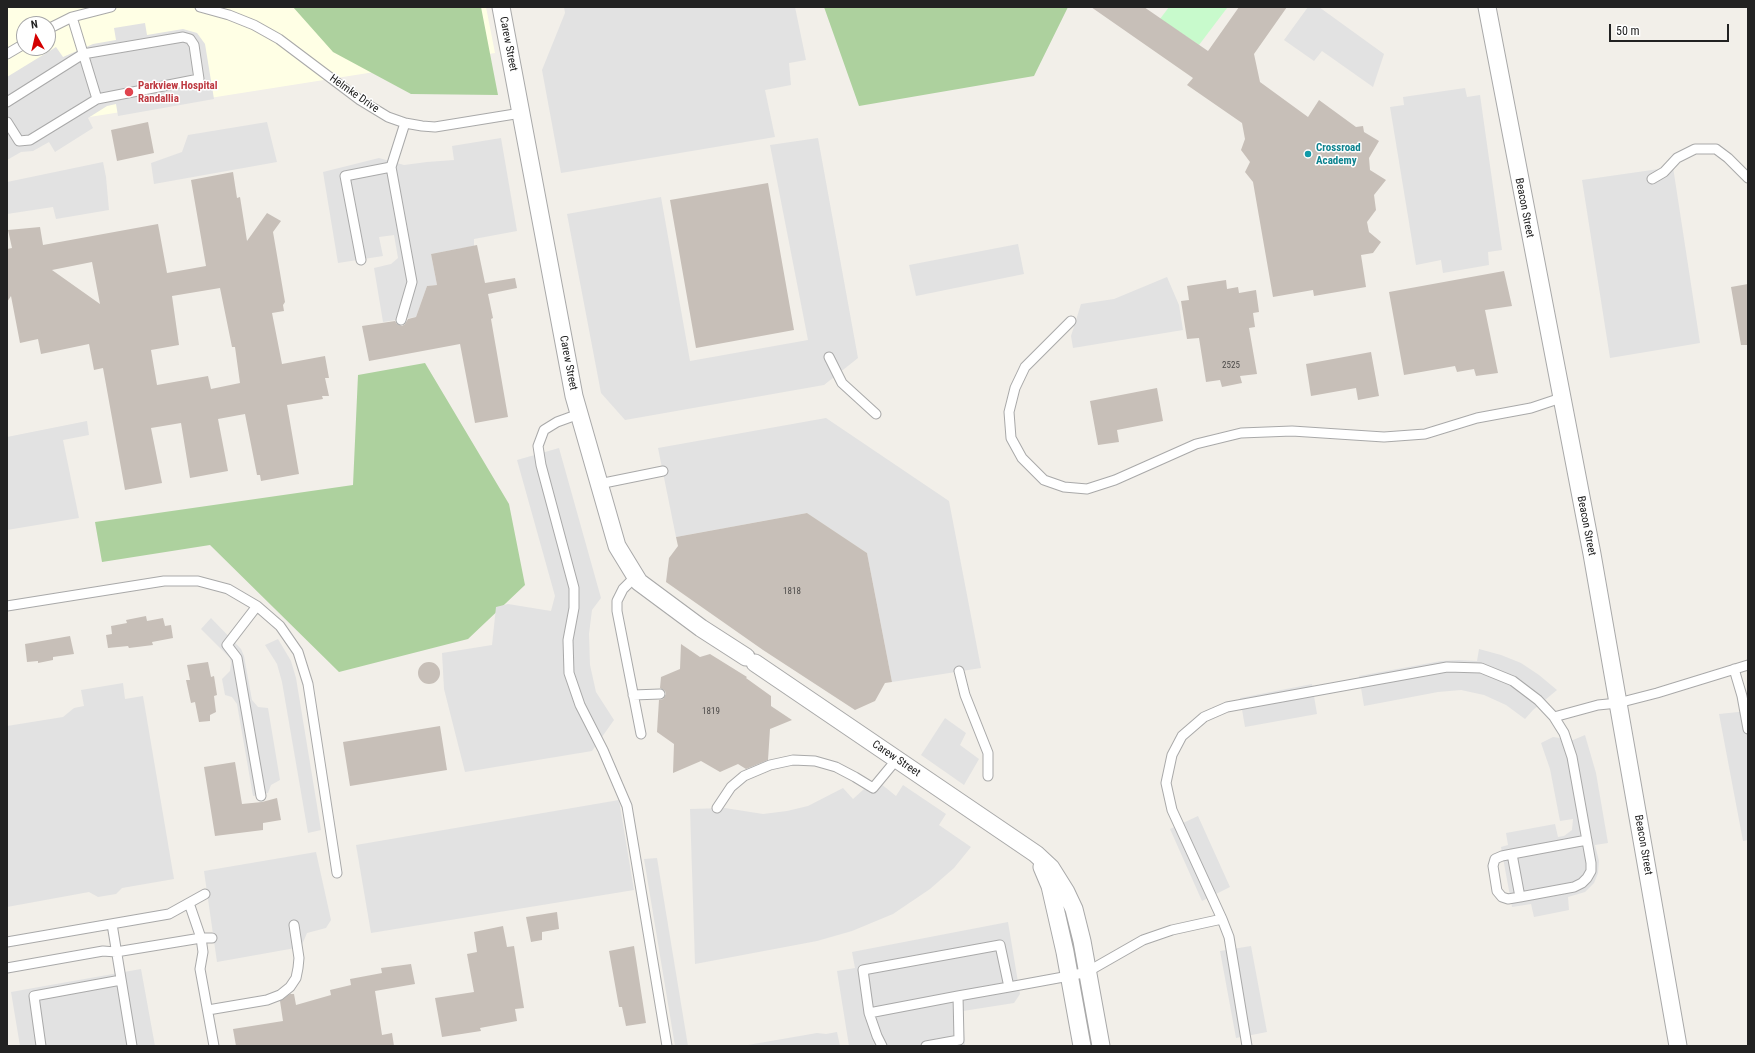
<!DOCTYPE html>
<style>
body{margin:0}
#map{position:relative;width:1755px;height:1053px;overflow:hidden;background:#f2efe9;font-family:"Roboto Condensed",sans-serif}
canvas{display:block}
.frame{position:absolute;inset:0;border:8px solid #222;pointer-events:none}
.north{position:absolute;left:16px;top:16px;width:40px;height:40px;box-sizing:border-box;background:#fff;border:1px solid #a7a7a7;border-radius:50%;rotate:352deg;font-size:11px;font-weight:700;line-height:16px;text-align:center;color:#222}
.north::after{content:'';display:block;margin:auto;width:14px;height:18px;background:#d40000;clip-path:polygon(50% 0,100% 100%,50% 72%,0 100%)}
.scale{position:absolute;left:1609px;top:24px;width:120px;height:18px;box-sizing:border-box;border:2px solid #222;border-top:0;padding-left:5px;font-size:12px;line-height:14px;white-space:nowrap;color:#222;-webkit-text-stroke:3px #fff;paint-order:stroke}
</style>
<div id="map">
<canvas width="1755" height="1053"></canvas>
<div class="frame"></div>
<div class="north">N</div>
<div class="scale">50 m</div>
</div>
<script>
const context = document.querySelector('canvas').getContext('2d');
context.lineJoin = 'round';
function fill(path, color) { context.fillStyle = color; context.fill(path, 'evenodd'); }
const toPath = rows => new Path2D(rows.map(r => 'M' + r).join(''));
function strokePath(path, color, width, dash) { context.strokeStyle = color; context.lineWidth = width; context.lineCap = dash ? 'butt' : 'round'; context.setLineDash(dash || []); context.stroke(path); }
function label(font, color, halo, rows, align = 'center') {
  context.font = font + ' "Roboto Condensed",sans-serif'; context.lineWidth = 3; context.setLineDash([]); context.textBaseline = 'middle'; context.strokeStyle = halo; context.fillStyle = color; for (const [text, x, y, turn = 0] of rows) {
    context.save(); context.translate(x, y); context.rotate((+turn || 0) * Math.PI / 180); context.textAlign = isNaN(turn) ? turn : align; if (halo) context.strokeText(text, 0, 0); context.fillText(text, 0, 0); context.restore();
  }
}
fill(toPath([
 [7,7,486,7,495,53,7,130],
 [24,24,48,24,48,48,24,48]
]), '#ffffe5');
fill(toPath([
 [293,7,481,7,498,95,411,94,333,52],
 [824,7,1068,7,1034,76,859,106],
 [425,363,509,504,525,585,468,639,339,672,210,545,102,562,95,522,353,485,358,375]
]), '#add19e');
fill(toPath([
 [1169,7,1226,7,1227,8,1199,45,1160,19]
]), '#c8facc');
fill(toPath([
 [564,7,795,7,806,60,789,63,791,85,765,90,775,137,561,173,542,70,565,13],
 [1308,7,1319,7,1384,54,1373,87,1322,51,1314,61,1284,40],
 [145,23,147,35,183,29,197,33,205,44,214,99,118,116,116,104,107,106,88,118,93,128,55,152,49,142,33,151,21,152,7,160,7,77,56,47,63,57,93,44,116,40,114,28],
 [1465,88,1467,97,1480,95,1502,250,1488,252,1489,265,1443,273,1441,260,1416,265,1390,107,1404,105,1403,97],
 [267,122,277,162,154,184,151,163,182,152,188,135],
 [501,138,517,231,474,239,474,246,431,254,437,285,427,286,416,317,383,322,374,268,391,264,398,258,394,235,379,237,383,256,338,263,323,172,379,158,404,165,427,162,454,160,452,146],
 [818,138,858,358,824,385,625,420,601,393,567,214,661,197,690,361,808,340,770,145],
 [103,162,106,177,109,210,56,219,53,207,7,214,7,182],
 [1673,167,1700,343,1610,358,1582,180],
 [1018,244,1024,274,916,296,909,265],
 [1167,277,1179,305,1183,330,1073,348,1071,336,1081,304,1114,299],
 [826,418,949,501,981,668,892,682,867,553,807,513,676,537,658,448],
 [87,421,89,435,63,440,79,518,7,530,7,437],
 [559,448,601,598,592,610,589,634,590,665,596,692,614,720,592,751,465,772,444,689,442,653,492,645,496,607,508,604,551,611,555,596,517,460],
 [211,618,241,649,244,656,252,700,258,707,268,708,280,780,271,785,268,793,253,796,237,704,232,697,225,695,222,679,230,671,231,663,230,658,201,629],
 [278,639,291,661,296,678,321,830,308,833,282,682,277,664,265,645],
 [1479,649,1501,655,1521,663,1539,675,1557,690,1533,710,1525,719,1506,705,1484,695,1461,690,1438,692,1364,706,1359,676,1441,661,1459,660,1477,661],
 [123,683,125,699,143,696,174,879,122,888,116,894,98,897,89,892,7,907,7,726,63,717,74,708,84,706,81,690],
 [1312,684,1317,714,1245,727,1240,698],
 [1748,711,1748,840,1743,841,1719,714],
 [945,718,966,733,960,745,979,759,964,785,921,755],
 [1585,735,1596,773,1608,843,1595,845,1599,861,1598,873,1594,883,1585,892,1568,897,1569,910,1534,917,1531,904,1512,907,1501,847,1508,845,1506,833,1555,824,1558,837,1564,836,1572,830,1573,819,1560,821,1550,769,1541,743,1553,737,1573,740],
 [875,779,896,796,903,785,946,814,939,825,971,847,954,868,930,889,893,914,852,931,817,941,695,964,690,809,725,808,763,814,787,811,808,806,843,788,853,799],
 [619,800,634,890,371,933,356,845],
 [1198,816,1230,887,1202,901,1170,829],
 [316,852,331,920,326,928,307,933,301,947,217,962,204,871],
 [657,858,688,1046,675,1046,644,859],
 [1008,922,1020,994,1014,1003,963,1011,965,1046,849,1046,837,971,855,968,852,952],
 [1251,946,1267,1032,1236,1038,1220,951],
 [141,969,155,1046,20,1046,11,992],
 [837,1032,840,1046,742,1046,817,1033,826,1034]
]), '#e2e2e2');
fill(toPath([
 [1091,7,1144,7,1208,51,1239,7,1287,7,1254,54,1260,82,1308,117,1319,100,1356,127,1363,126,1364,132,1379,141,1369,158,1370,170,1386,180,1374,195,1376,210,1367,222,1369,232,1381,242,1373,253,1361,255,1366,287,1314,296,1313,290,1273,297,1253,182,1245,172,1250,162,1241,150,1245,139,1242,123,1187,85,1193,78],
 [148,122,154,153,117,161,111,130],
 [233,172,237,198,240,197,247,241,267,213,281,221,273,232,285,302,283,305,284,311,272,313,282,364,325,356,329,378,325,378,329,396,322,396,323,399,287,405,299,474,261,481,260,475,257,475,245,414,218,419,228,471,190,478,181,423,151,428,162,483,125,490,103,368,94,370,89,344,41,354,38,339,20,343,11,296,7,302,7,249,12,248,8,230,40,227,43,245,158,224,167,273,206,266,191,180],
 [92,262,100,304,52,270],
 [220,288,232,347,235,347,240,383,211,389,208,376,157,385,151,350,179,345,172,296],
 [768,183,794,330,696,348,670,200],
 [477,245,485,283,515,278,517,288,488,294,493,318,491,319,508,417,475,423,460,344,369,361,362,326,395,321,397,324,402,326,405,324,408,319,416,317,427,286,437,285,431,254],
 [1504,271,1512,306,1485,310,1498,373,1476,376,1474,369,1457,372,1455,366,1404,375,1389,292],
 [1226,280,1227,289,1238,287,1239,293,1256,290,1259,312,1253,313,1255,327,1249,328,1257,374,1240,376,1242,383,1222,387,1220,380,1206,382,1199,338,1187,339,1181,301,1189,300,1187,286],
 [1748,284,1748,345,1741,345,1731,287],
 [1371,352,1379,396,1358,400,1356,388,1311,396,1306,364],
 [1157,388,1163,421,1117,430,1119,442,1098,445,1090,401],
 [807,513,867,553,892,682,885,683,875,701,855,710,763,650,666,582,669,558,678,546,676,537],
 [146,616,147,621,163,618,165,626,171,625,173,638,152,642,153,645,129,648,128,646,108,648,106,635,112,634,111,626,127,623,126,620],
 [70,636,74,654,53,657,53,660,38,663,38,661,27,662,25,644],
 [681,644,700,657,710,654,747,677,746,678,771,696,771,706,792,720,770,729,768,760,746,769,738,764,720,772,701,761,673,773,674,744,657,732,659,700,663,699,666,694,665,691,660,688,661,677,680,669],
 [208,662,211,677,214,676,217,695,214,696,216,712,210,715,210,721,199,722,195,702,191,703,186,680,190,680,187,665],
 '418 673a11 11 0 1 1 22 0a11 11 0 1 1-22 0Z',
 [440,726,447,770,350,786,343,742],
 [235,762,242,804,262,802,277,798,281,820,263,823,263,830,215,836,204,767],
 [557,912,559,929,542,932,542,940,531,942,526,917],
 [503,926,507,947,514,946,524,1008,515,1009,517,1021,480,1028,481,1031,442,1037,435,998,474,992,467,954,477,952,474,932],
 [634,946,646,1023,626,1026,622,1007,619,1007,609,951],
 [411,964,415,984,375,991,382,1035,392,1033,394,1046,236,1046,233,1029,283,1021,280,1001,290,994,294,994,296,1005,331,995,330,990,351,985,350,979,382,973,381,968]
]), '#c7bfb8');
const lane = toPath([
 [200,7,229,15,254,25,279,39,360,100,388,117,405,123,422,126,435,127,521,113],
 [72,17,97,99],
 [48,29,72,17,111,7],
 [7,54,24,44],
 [7,102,83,54,183,37,190,39,194,45,199,79,97,99,30,140,19,141,7,122],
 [1652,179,1664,172,1677,158,1695,149,1716,149,1728,158,1748,178],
 [361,260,345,176,391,167],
 [401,320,412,282,391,167,405,123],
 [1071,321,1025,367,1015,388,1009,412,1011,438,1022,458,1044,480,1064,487,1087,489,1115,480,1196,444,1241,433,1292,431,1384,437,1425,434,1477,418,1531,408,1561,398],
 [829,357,842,383,876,414],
 [579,414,557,422,544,430,538,446,541,465,574,588,574,608,568,640,569,673,580,705,603,750,627,806,667,1046],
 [599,484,663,471],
 [636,576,623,589,617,601,617,611,641,734],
 [7,606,164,581,198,581,228,589,257,606,280,626,298,652,308,684,337,873],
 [257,606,227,645,237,658,261,796],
 [1734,669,1742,696,1748,729],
 [959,671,965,695,988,753,988,776],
 [633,695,660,694],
 [1554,717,1564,733,1572,757,1591,863,1591,871,1587,878,1582,883,1574,887,1520,897,1512,854,1587,840],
 [717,808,731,787,744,776,770,765,793,760,815,761,836,767,855,777,873,788,897,759],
 [1512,854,1502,856,1495,859,1493,866,1497,891,1502,897,1508,899,1520,897],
 [189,903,201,938,203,952,200,969,214,1046],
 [1222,919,1172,810,1166,783,1172,755,1182,736,1204,717,1227,707,1447,667,1481,668,1513,681,1538,700,1554,717,1598,705,1618,703,1657,693,1748,665],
 [112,924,132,1046],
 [7,942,169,914,205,894],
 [7,968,103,951,116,952,201,938,212,938],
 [1009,987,1000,945,863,970,869,1013,958,996,1009,987,1069,976,1087,972,1143,940,1172,930,1222,919,1229,937,1247,1046],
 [208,1010,267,1000,280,995,290,987,296,978,298,968,299,958,294,925],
 [869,1013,877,1036,882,1046],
 [41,1046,34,996,121,980],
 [926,1046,959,1040,958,996]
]);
const street = toPath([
 [501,7,574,396,617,546,639,582,701,628,746,657],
 [1487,7,1592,554,1678,1046],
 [755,663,1036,854,1051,868,1066,892,1074,909,1082,941,1101,1046],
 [1042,867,1050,886,1065,952,1082,1046]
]);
strokePath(lane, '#a9a9a9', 11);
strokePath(street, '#a9a9a9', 19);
strokePath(lane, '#fff', 9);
strokePath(street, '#fff', 17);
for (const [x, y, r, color] of [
 [129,92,5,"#e0444e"],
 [1308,154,4,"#0f9aa8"]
]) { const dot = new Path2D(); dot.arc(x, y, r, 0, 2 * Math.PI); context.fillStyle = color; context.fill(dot); strokePath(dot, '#fff', 1.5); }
label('9px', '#4b4948', null, [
 ["2525",1231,366],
 ["1818",792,592],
 ["1819",711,712]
]);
label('11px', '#222', '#fff', [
 ["Carew Street",508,44,79],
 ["Helmke Drive",354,94,35],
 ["Beacon Street",1524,208,79],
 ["Carew Street",568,363,79],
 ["Beacon Street",1586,526,79],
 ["Carew Street",896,759,34],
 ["Beacon Street",1643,845,80]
]);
label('bold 11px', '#be3a42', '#fff', [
 ["Parkview Hospital",138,86],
 ["Randallia",138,99]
], 'left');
label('bold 11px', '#0d838f', '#fff', [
 ["Crossroad",1316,148],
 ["Academy",1316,161]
], 'left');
</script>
